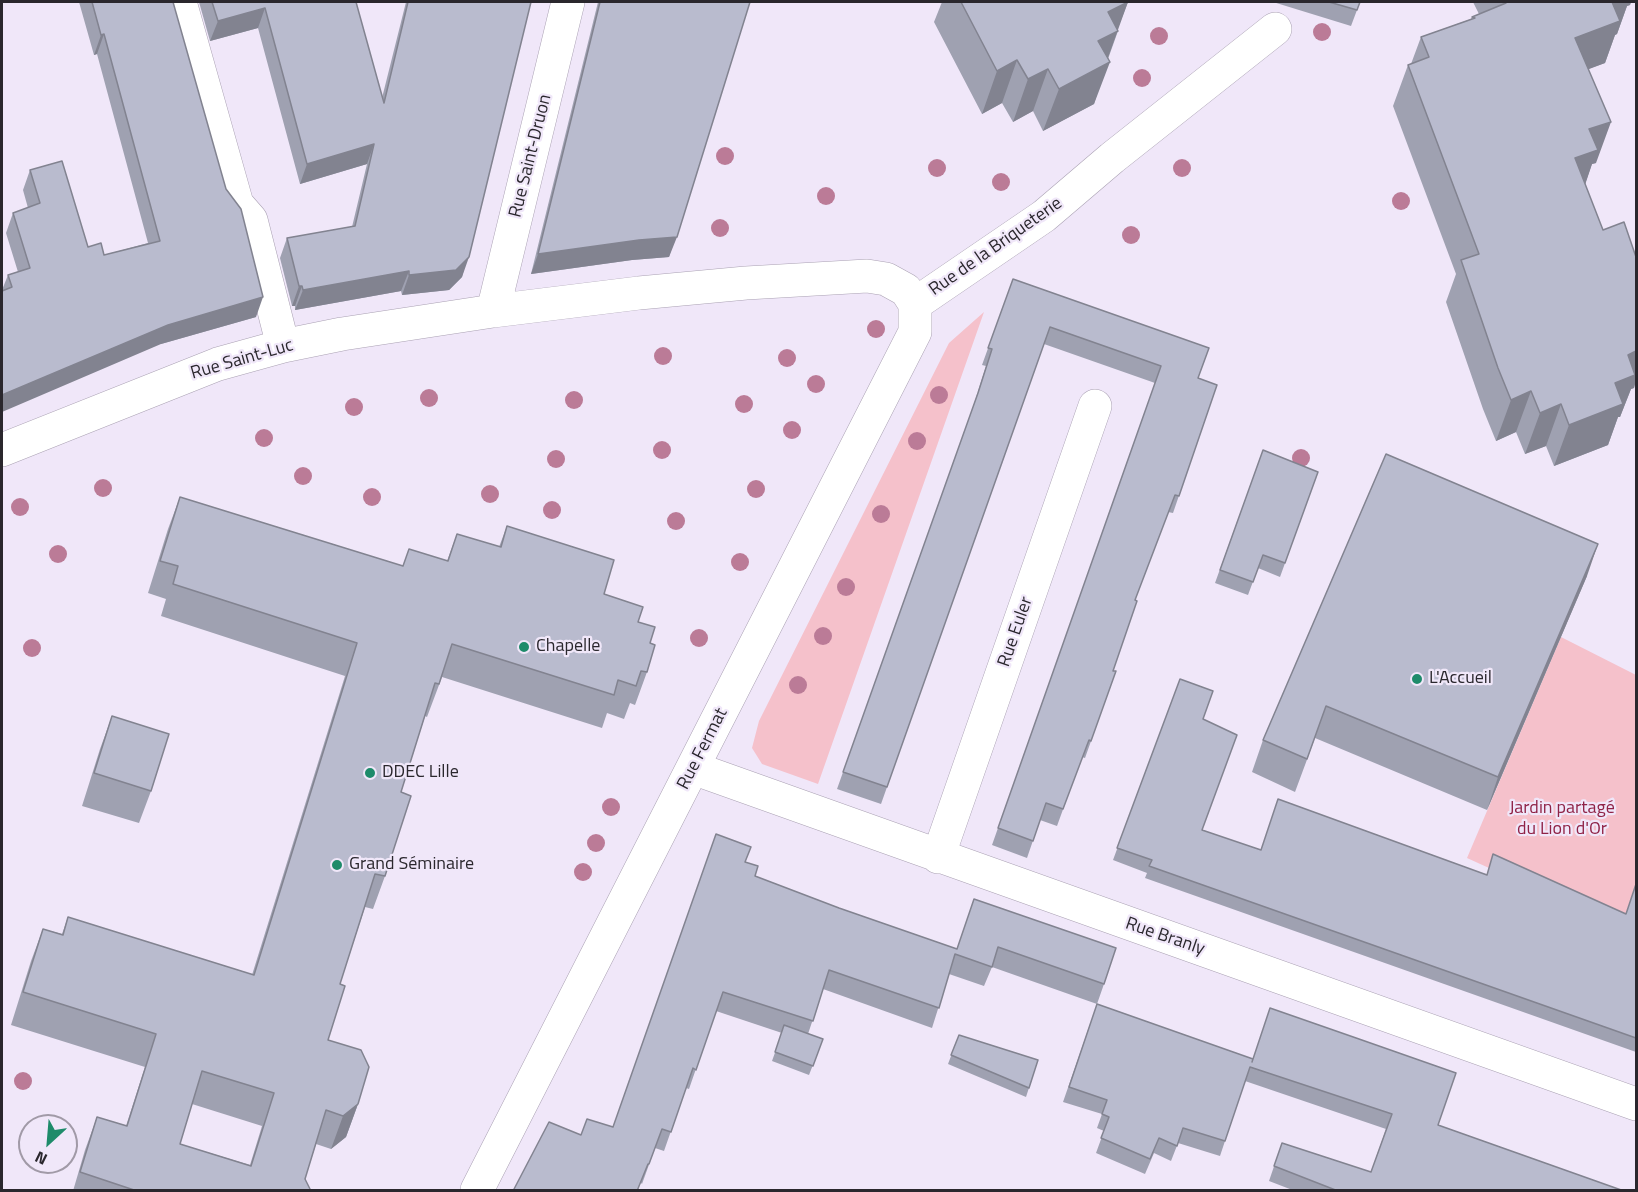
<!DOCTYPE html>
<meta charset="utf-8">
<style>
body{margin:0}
#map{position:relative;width:1638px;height:1192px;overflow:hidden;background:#f0e7f9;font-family:"Titillium Web",sans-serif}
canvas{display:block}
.frame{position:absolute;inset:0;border:3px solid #2a272d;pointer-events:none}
.north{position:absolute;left:18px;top:1114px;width:60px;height:60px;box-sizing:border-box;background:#f0e7f9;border:2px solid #a19aa7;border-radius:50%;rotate:206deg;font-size:16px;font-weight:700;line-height:24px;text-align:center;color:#2a272d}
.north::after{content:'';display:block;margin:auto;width:21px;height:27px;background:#1e8b6a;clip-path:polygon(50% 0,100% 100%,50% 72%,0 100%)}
</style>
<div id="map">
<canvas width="1638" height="1192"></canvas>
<div class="frame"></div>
<div class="north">N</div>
</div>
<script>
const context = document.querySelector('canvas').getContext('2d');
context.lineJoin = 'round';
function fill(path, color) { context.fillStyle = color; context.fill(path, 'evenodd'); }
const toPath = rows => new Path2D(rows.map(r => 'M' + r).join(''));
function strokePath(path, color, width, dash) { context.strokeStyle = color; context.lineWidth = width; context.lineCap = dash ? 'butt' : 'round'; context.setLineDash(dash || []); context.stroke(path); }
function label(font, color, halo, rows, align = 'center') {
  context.font = font + ' "Titillium Web",sans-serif'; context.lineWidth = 4.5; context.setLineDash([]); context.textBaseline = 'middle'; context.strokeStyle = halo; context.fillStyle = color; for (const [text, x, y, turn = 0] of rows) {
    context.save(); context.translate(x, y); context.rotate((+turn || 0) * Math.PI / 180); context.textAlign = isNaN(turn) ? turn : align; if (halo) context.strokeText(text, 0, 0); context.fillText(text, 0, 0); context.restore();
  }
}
fill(toPath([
 [984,312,818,784,762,764,752,748,759,721,949,343],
 [1561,637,1636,675,1636,883,1621,928,1467,858]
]), '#f5c1cb');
const minor = toPath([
 [180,2,237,204,251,220,283,346],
 [915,304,1044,216,1112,158,1275,29],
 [493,311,568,2],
 [2,450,218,364,283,346,342,334,493,311,639,293,746,283,867,276,886,279,906,290,915,304],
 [693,768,1636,1104],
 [938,857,1095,406],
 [477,1190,915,332,915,304]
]);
strokePath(minor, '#aaa1b3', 34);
strokePath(minor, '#fff', 33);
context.fillStyle = '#bb7b97';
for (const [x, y] of [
 [1322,32],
 [1159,36],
 [1142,78],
 [725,156],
 [937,168],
 [1182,168],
 [1001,182],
 [826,196],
 [1401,201],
 [720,228],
 [1131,235],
 [876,329],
 [663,356],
 [787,358],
 [816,384],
 [939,395],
 [429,398],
 [574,400],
 [744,404],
 [354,407],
 [792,430],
 [264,438],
 [917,441],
 [662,450],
 [1301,458],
 [556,459],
 [303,476],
 [103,488],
 [756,489],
 [490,494],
 [372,497],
 [20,507],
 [552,510],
 [881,514],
 [676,521],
 [58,554],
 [740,562],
 [846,587],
 [823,636],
 [699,638],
 [32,648],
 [798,685],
 [611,807],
 [596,843],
 [583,872],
 [23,1081]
]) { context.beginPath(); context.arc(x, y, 9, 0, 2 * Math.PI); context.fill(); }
fill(toPath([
 [79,2,173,2,256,317,161,344,2,290,8,275,18,272,6,233,13,213,28,208,23,190,30,170,88,247,104,255,148,243,97,54,94,55],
 [199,2,356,2,382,98,406,2,531,2,462,277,449,290,402,295,401,291,295,310,295,306,292,306,280,258,287,238,352,227,367,164,300,184,258,28,210,41],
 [598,2,750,2,669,257,632,260,531,274],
 [942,2,1128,2,1117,30,1118,31,1108,59,1094,104,1043,131,1033,111,1013,122,1002,103,982,114,934,22],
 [1273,2,1360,2,1351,26],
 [1473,2,1631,2,1630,5,1627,6,1617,34,1615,35,1605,63,1588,69,1596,163,1592,164,1585,184,1603,230,1636,257,1636,380,1634,388,1631,389,1620,417,1618,417,1608,445,1554,466,1546,446,1525,454,1516,432,1496,441,1483,409,1446,302,1456,274,1393,106,1408,65,1411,64,1421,37,1471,19,1472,17,1479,14],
 [1013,279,1198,378,1217,385,1173,513,1168,512,1135,600,1113,671,1116,671,1085,758,1082,757,1057,826,1040,820,1027,858,992,845,1155,383,1044,344,881,804,837,789,972,410,986,366,982,365],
 [1263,450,1318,472,1280,577,1258,568,1248,595,1215,583],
 [1386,454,1587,576,1487,810,1315,738,1295,792,1252,772,1263,740],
 [180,497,403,566,447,561,457,534,499,547,507,526,604,594,638,622,650,643,647,672,635,705,630,703,624,719,607,713,602,728,442,677,427,717,425,716,401,792,385,876,373,909,365,907,340,984,328,1040,358,1104,346,1137,331,1149,316,1144,305,1179,311,1191,73,1191,85,1150,97,1117,126,1126,145,1067,11,1025,31,961,43,929,62,934,68,917,252,975,345,676,161,616,166,599,148,593,168,529],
 [192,1104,262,1126,250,1165,180,1144],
 [1180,679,1203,719,1202,830,1261,850,1486,874,1626,914,1636,883,1636,1052,1145,878,1147,873,1113,860],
 [112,716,151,791,139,823,82,806,100,749],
 [745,862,755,876,839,908,957,949,974,899,1104,984,1097,1004,992,967,984,986,949,974,932,1028,823,989,808,1034,823,1039,809,1075,772,1061,782,1033,716,1011,689,1089,686,1088,664,1151,655,1148,642,1184,641,1183,613,1127],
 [1097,1004,1624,1191,1295,1191,1269,1181,1282,1143,1371,1172,1386,1129,1245,1081,1220,1156,1178,1143,1171,1161,1154,1153,1145,1174,1096,1153,1104,1131,1097,1128,1102,1114,1063,1102],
 [959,1035,1038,1060,1026,1097,948,1064]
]), '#9fa1b1');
fill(toPath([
 [1110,2,1128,2,1106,63,1110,62,1094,104,1043,131,1059,89],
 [1611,2,1631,2,1630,5,1627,6,1617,34,1615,35,1605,63,1560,80,1575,38],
 [265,8,258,28,210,41,218,21],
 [104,34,97,54,94,55,101,35],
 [1017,60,1002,103,982,114,997,71],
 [1048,69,1033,111,1013,122,1028,79],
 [1611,122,1596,163,1592,164,1583,191,1575,158,1589,129],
 [374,144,367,164,300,184,307,164],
 [677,237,669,257,632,260,531,274,538,254,639,240],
 [469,257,462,277,449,290,402,295,409,275],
 [409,271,401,291,295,310,303,290],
 [299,286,302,286,295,306,292,306],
 [263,297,256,317,161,344,2,412,2,395,168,325],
 [1636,338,1636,380,1634,388,1631,389,1620,417,1618,417,1608,445,1554,466,1569,425,1615,383],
 [1531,391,1516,432,1496,441,1511,400],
 [1561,404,1546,446,1525,454,1540,413],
 [1598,544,1587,576,1487,810,1498,777],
 [358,1104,346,1137,331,1149,343,1116]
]), '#828390');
const building = toPath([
 [92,2,173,2,226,189,241,209,263,297,168,325,2,395,2,291,12,287,8,275,30,268,13,213,40,203,30,170,62,161,88,247,101,243,104,255,160,241,104,34,101,35,92,2],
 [212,2,356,2,384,103,408,2,531,2,469,257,456,270,409,275,409,271,303,290,302,286,299,286,287,238,355,226,374,144,307,164,265,8,218,21,212,2],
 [600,2,750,2,677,237,639,240,538,254,600,2],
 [961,2,1128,2,1108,12,1118,31,1098,41,1110,62,1059,89,1048,69,1028,79,1017,60,997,71,961,2],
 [1329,2,1360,2,1357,10,1329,2],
 [1505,2,1612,2,1620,21,1575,38,1611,122,1589,129,1598,150,1575,158,1603,230,1624,222,1636,257,1636,351,1628,355,1635,375,1615,383,1623,404,1569,425,1561,404,1540,413,1531,391,1511,400,1498,368,1461,260,1479,254,1408,65,1429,57,1421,37,1475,18,1472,17,1506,3,1505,2],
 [1013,279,1209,348,1198,378,1217,385,1179,496,1175,495,1135,600,1137,601,1113,671,1116,671,1091,741,1089,740,1063,809,1046,803,1033,841,998,828,1161,366,1050,327,887,787,843,772,978,393,992,349,988,348,1013,279],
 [1263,450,1318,472,1285,563,1263,555,1253,582,1220,570,1263,450],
 [1386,454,1598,544,1498,777,1326,706,1307,759,1263,740,1386,454],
 [180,497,403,566,409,549,448,561,457,534,501,547,507,526,614,560,604,594,643,607,638,622,655,627,650,643,655,645,647,672,641,671,636,686,618,680,614,695,452,644,439,684,435,683,401,792,411,796,385,876,375,874,340,984,345,986,328,1040,361,1050,369,1067,358,1104,343,1116,326,1110,305,1179,311,1191,137,1191,80,1172,97,1117,127,1126,156,1034,23,992,43,929,63,935,68,917,254,975,357,643,173,584,178,566,160,561,180,497],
 [202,1071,274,1093,251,1166,180,1144,202,1071],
 [1180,679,1213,691,1203,719,1237,735,1202,830,1261,850,1278,799,1487,875,1493,854,1626,914,1636,884,1636,1038,1149,866,1152,860,1117,848,1180,679],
 [112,716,169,734,151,791,94,773,112,716],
 [716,834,751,847,745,862,758,866,755,876,839,908,957,949,974,899,1116,948,1104,984,998,947,992,967,955,954,939,1008,829,970,813,1021,723,992,696,1070,693,1068,671,1132,662,1129,649,1164,648,1164,637,1191,513,1191,549,1122,581,1135,587,1119,613,1127,716,834],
 [1097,1004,1253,1059,1252,1062,1270,1008,1359,1039,1456,1073,1438,1125,1624,1191,1338,1191,1274,1166,1282,1143,1371,1172,1392,1114,1250,1067,1225,1141,1183,1128,1177,1146,1159,1138,1150,1159,1101,1138,1109,1117,1102,1114,1107,1100,1069,1087,1097,1004],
 [784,1025,823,1039,813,1066,775,1052,784,1025],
 [959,1035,1038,1060,1029,1088,951,1055,959,1035]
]);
fill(building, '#b9bbce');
strokePath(building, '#828390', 1.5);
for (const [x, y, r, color] of [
 [524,647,6,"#1e8b6a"],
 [1417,679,6,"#1e8b6a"],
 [370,773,6,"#1e8b6a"],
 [337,865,6,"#1e8b6a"]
]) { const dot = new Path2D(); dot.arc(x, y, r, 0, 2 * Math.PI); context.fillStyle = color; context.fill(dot); strokePath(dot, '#f0e7f9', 2); }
label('18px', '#2a272d', '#f0e7f9', [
 ["Rue Saint-Druon",531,156,-76],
 ["Rue de la Briqueterie",996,247,-35],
 ["Rue Saint-Luc",242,360,-16],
 ["Rue Euler",1016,632,-71],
 ["Rue Fermat",703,749,-63],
 ["Rue Branly",1165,937,19]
]);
label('18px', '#2a272d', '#f0e7f9', [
 ["Chapelle",536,647],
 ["L'Accueil",1429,679],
 ["DDEC Lille",382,773],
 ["Grand Séminaire",349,865]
], 'left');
label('18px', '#8f2246', '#f0e7f9', [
 ["Jardin partagé",1562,809],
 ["du Lion d'Or",1562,830]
]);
</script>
